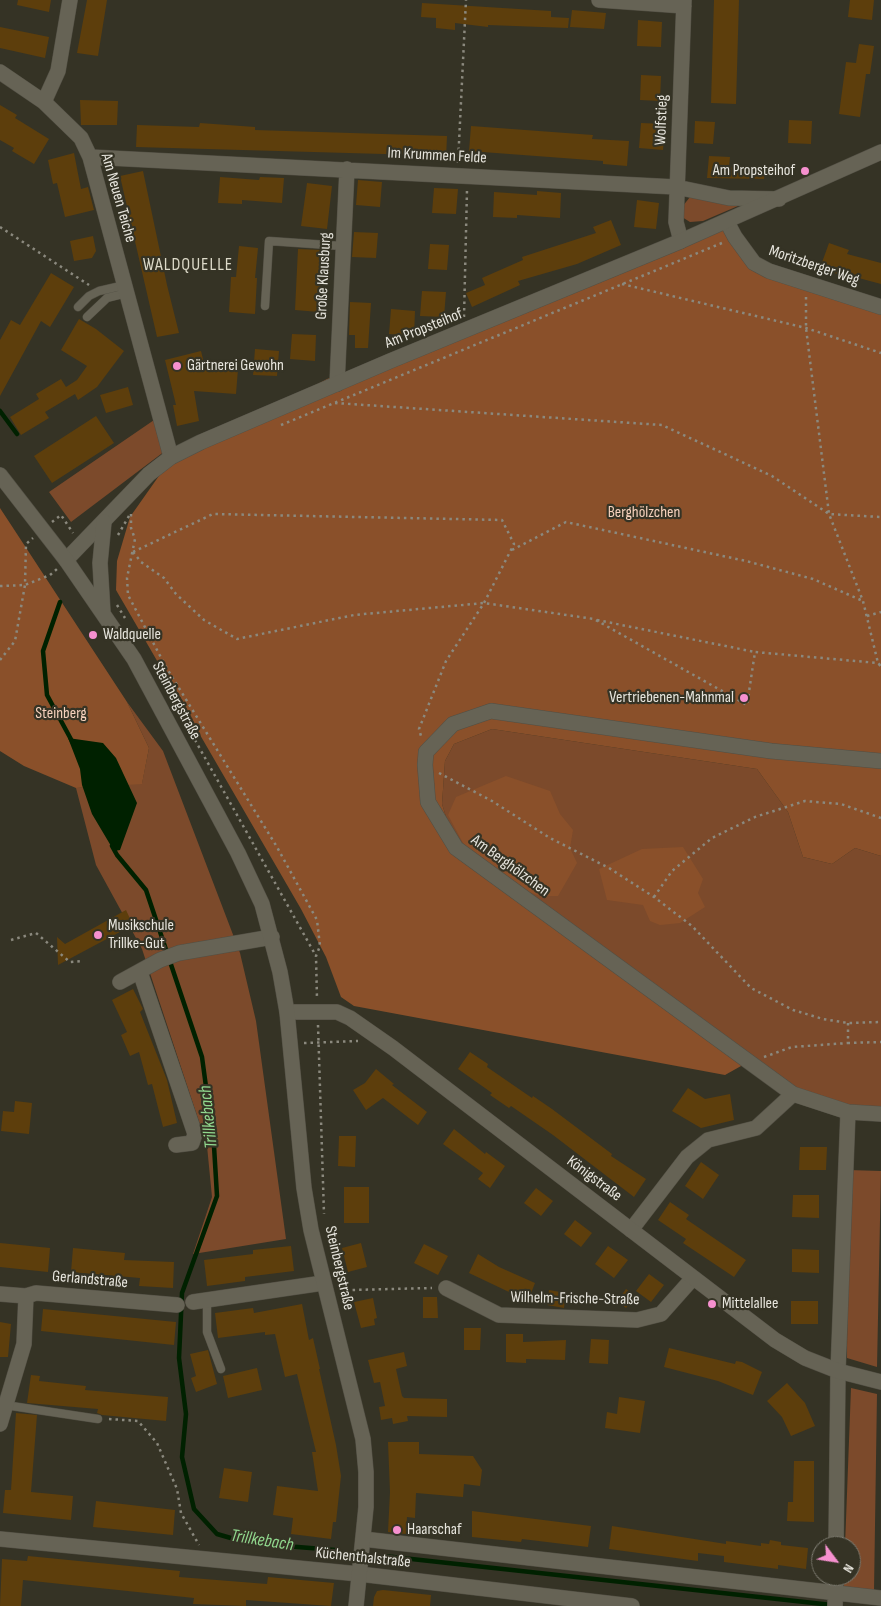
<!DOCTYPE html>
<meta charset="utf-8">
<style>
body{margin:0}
#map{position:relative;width:881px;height:1606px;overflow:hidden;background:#353325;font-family:"Sofia Sans Condensed",sans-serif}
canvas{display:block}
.north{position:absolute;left:811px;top:1536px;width:50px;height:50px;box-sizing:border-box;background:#353325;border:1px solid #7c7a6f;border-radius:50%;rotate:121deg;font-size:14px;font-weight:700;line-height:20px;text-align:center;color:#e7e5dd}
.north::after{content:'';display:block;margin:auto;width:18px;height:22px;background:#f690cf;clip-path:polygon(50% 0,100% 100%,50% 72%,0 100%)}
</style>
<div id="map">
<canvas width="881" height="1606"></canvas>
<div class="north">N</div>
</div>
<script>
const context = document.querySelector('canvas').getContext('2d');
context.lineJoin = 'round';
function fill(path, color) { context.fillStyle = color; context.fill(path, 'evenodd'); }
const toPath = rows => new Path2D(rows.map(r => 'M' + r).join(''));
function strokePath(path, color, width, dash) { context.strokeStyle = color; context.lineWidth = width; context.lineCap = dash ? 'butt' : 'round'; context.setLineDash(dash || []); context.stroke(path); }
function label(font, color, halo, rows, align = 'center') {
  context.font = font + ' "Sofia Sans Condensed",sans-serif'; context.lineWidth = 4.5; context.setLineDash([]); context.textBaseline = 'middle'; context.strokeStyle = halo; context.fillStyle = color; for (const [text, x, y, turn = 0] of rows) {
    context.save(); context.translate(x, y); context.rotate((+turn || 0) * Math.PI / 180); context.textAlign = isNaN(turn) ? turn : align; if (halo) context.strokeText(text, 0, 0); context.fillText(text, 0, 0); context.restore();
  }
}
fill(toPath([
 [690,197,736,201,738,206,703,221,690,222,682,217,682,207],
 [157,418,165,451,71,522,49,492],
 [127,702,163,751,240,953,256,1021,286,1239,193,1254,212,1197,207,1146,142,949,96,865,76,788,142,783,149,748],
 [492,729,757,769,788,812,803,857,832,864,855,848,881,856,881,1113,793,1093,456,848,442,804,445,761,454,744],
 [848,1170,881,1171,877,1367,847,1358],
 [851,1388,877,1394,874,1591,844,1589,844,1576,851,1576,851,1546,845,1546]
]), '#7c4a2b');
fill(toPath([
 [728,225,767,273,881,310,881,856,855,848,832,864,803,857,788,812,757,769,492,729,454,744,445,761,442,804,456,848,750,1061,725,1075,354,1006,341,997,326,957,301,909,116,590,117,561,130,517,168,463,327,379,630,266],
 [0,508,127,702,149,748,142,784,76,788,24,766,0,751],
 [506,776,550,791,560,814,573,830,570,848,577,863,558,896,540,896,526,891,469,854,448,815,456,797],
 [683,847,703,879,698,893,705,907,680,923,660,925,650,921,643,905,607,900,599,869,642,849]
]), '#8a502a');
fill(toPath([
 [68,738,103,743,116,758,137,803,120,850,114,851,92,814,82,785,80,769]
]), '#002100');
strokePath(toPath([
 [0,411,17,434],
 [60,602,43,651,47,695,73,743],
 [112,846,117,855,146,890,202,1057,214,1146,217,1196,182,1293,179,1358,186,1414,182,1457,194,1509,217,1534,248,1543,335,1550],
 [384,1556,832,1605]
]), '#002100', 4.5);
fill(toPath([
 [18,0,51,0,49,12,17,5],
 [87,0,107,0,98,56,77,53],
 [714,0,739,0,736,104,711,103],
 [850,0,874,0,872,20,848,17],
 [422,3,551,11,551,17,569,18,568,28,488,25,488,27,455,23,455,30,436,28,436,18,421,17],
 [572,10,606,13,604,29,570,27],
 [638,20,662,22,661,47,637,46],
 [0,27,49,37,45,58,0,48],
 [859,44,874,46,870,74,866,74,860,117,839,114,846,62,856,63],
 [641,75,661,76,660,101,640,100],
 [80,100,118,101,117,125,81,125],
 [0,105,17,115,15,118,49,139,34,164,12,151,14,148,0,140],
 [789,120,812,121,811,144,788,143],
 [695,121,715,122,713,144,694,143],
 [200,123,255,127,255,130,447,136,446,159,419,158,419,155,136,147,137,125,199,127],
 [641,123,665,124,663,150,639,148],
 [471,126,593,135,592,139,629,141,627,166,603,164,603,161,469,151],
 [74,153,81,189,88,187,94,210,65,217,57,183,53,184,48,160],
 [709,156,730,157,729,167,765,171,764,179,707,178],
 [143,171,167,285,179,333,157,337,120,176],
 [220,177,259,180,260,177,284,178,282,203,242,200,242,204,218,203],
 [358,180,382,182,380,207,356,205],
 [307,183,332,186,327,229,301,226],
 [434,188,458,189,456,214,432,213],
 [537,191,561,193,560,218,517,215,517,218,493,217,494,192,537,195],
 [637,200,659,203,656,229,634,227],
 [611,220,621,245,577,264,518,281,520,285,472,307,466,293,485,285,482,278,523,260,522,257,596,233,593,227],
 [354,232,378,233,376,258,352,257],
 [93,236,96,251,92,258,74,261,70,241],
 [829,243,849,250,847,254,881,263,881,284,840,273,840,275,820,268],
 [430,244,449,245,447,270,428,269],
 [239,246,258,248,255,278,257,278,255,314,229,312,231,277,236,277],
 [298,249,322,250,319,312,295,310],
 [51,273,74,287,50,327,41,321,0,396,0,340,11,320,20,325],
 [422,291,446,292,444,317,420,316],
 [350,302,371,303,368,348,355,348,355,335,349,335],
 [391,309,415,311,414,336,389,334],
 [79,319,96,329,124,351,97,387,78,400,75,394,45,412,49,418,21,435,10,417,39,399,36,394,61,379,66,387,77,380,87,366,61,350],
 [292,334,316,335,315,361,290,359],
 [255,349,279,351,277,376,253,375],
 [201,351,205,367,238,369,236,394,194,391,199,421,177,426,173,405,176,405,165,360],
 [128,387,133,405,106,413,100,395],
 [96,416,114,443,52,483,34,456],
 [126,910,133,925,58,965,57,937,65,944],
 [133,989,143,1009,140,1012,167,1080,177,1123,163,1127,152,1084,148,1085,139,1052,130,1056,121,1035,127,1032,112,1000],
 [470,1052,488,1064,487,1067,532,1098,533,1096,552,1109,612,1154,611,1156,646,1179,634,1197,553,1135,511,1106,509,1108,490,1095,492,1093,458,1069],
 [376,1069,394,1084,392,1085,427,1112,418,1125,383,1098,366,1110,353,1090,365,1083],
 [688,1088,705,1099,730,1094,734,1120,701,1128,672,1111],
 [15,1101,32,1103,29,1134,1,1131,3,1111,14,1112],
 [454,1129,485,1154,486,1152,505,1166,490,1188,478,1179,483,1173,443,1144],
 [339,1136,356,1136,355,1167,338,1166],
 [800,1147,827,1147,826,1170,799,1170],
 [701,1162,719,1175,703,1199,685,1186],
 [344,1187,369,1187,369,1223,344,1223],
 [536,1188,553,1201,541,1216,524,1203],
 [793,1195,819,1195,819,1218,792,1217],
 [670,1202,689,1215,686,1219,746,1260,734,1277,683,1243,686,1239,658,1220],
 [575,1220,592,1233,581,1247,564,1234],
 [0,1243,50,1248,48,1272,0,1267],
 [361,1243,367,1267,348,1272,342,1248],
 [424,1244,448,1256,438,1275,414,1263],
 [291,1246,294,1271,245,1277,245,1281,207,1286,204,1260,253,1254,253,1250],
 [608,1246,628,1260,614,1278,595,1264],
 [73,1248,125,1253,124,1260,174,1262,173,1288,139,1286,140,1278,71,1272],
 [792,1249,819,1250,819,1273,792,1272],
 [478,1254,499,1267,535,1283,528,1301,469,1273],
 [649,1274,664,1285,651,1302,636,1291],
 [626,1289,636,1296,626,1308,617,1301],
 [549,1290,566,1293,564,1308,547,1305],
 [423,1297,437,1297,438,1318,423,1318],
 [373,1298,377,1318,374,1319,375,1325,361,1328,354,1302],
 [791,1301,818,1301,818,1324,791,1324],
 [302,1304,309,1340,313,1338,320,1369,319,1369,336,1445,341,1476,336,1522,333,1522,331,1539,291,1534,293,1518,273,1515,277,1486,318,1491,312,1452,316,1452,297,1374,285,1377,275,1334,265,1335,265,1332,218,1338,215,1313,253,1308,254,1313],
 [43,1309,176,1322,174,1345,41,1331],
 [0,1322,11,1324,8,1357,0,1357],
 [464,1328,481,1328,480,1350,464,1350],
 [506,1334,523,1334,523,1342,566,1340,565,1360,526,1359,526,1363,506,1362],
 [591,1339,609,1340,608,1364,589,1363],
 [669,1348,735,1364,736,1361,742,1362,762,1372,753,1395,718,1381,664,1367],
 [208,1350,217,1384,196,1392,191,1378,196,1376,190,1354],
 [404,1352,407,1366,396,1369,402,1396,404,1398,447,1399,447,1417,407,1416,408,1421,393,1424,392,1418,381,1420,379,1407,385,1406,380,1382,374,1383,368,1360],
 [257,1368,262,1390,228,1398,223,1376],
 [31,1375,40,1376,39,1381,86,1386,85,1390,168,1397,166,1421,102,1415,97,1413,98,1409,27,1403],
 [787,1383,805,1403,815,1426,791,1436,782,1417,767,1401],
 [619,1397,645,1401,640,1433,605,1428,607,1412,617,1414],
 [16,1413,37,1415,31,1492,73,1496,71,1520,3,1513,5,1490,11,1490],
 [388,1442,419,1442,419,1454,473,1456,482,1470,480,1486,464,1484,463,1497,416,1493,415,1518,407,1517,406,1534,388,1532,390,1492],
 [794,1461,814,1461,814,1522,787,1521,788,1502,793,1502],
 [224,1468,252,1472,248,1502,219,1498],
 [96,1501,175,1510,173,1535,93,1527],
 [472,1511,591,1526,588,1547,522,1539,521,1542,472,1537],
 [612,1526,726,1544,726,1541,761,1546,761,1543,769,1544,770,1540,781,1542,781,1545,808,1548,806,1569,778,1565,778,1569,724,1562,724,1556,698,1553,698,1561,609,1549],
 [28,1556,180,1571,179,1577,267,1584,268,1577,334,1583,331,1606,246,1600,246,1606,193,1604,194,1598,23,1580,21,1606,0,1606,2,1559,27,1561],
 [383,1590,431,1595,430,1606,373,1606,374,1597,377,1591]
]), '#5d3e0c');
const service = toPath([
 [265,306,269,241,342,246],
 [78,307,89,296,99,291,125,285],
 [87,317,107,298,127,293],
 [207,1301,207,1332,221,1369],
 [5,1405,98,1419]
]);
const minor = toPath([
 [599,0,684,6],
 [0,72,44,102,81,138,90,157,171,457],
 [44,102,58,71,70,0],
 [90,157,676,187,729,198,779,199],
 [727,222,735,237,754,263,769,271,881,307],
 [681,241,676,222,684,0],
 [337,384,347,169],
 [881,761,771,751,491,711,453,724,426,752,425,765,428,802,456,848,793,1094,848,1112,881,1114],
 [140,972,195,1134,192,1143,176,1145],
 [120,982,160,960,179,953,272,937],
 [631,1230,687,1157,708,1140,756,1128,793,1094],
 [446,1288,499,1315,637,1320,661,1314,693,1278],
 [0,1294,26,1296,36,1293,177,1305],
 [193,1302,323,1283],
 [0,1424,24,1344,26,1296],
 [0,1539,359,1574,632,1606],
 [363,1539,881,1598],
 [836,1546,838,1371,848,1112],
 [835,1606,836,1576]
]);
const tertiary = toPath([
 [66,560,149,474,171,457,201,442,390,361,681,241,881,152],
 [287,1012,337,1012,350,1018,393,1048,775,1340,805,1358,838,1371,881,1382]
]);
const secondary = toPath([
 [0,475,66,560,134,659,238,853,262,904,280,972,287,1012,304,1188,311,1230,363,1439,366,1472,366,1507,356,1606],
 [103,613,100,563,104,522]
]);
strokePath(service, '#524f44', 9);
strokePath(minor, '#524f44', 16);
strokePath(tertiary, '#524f44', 16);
strokePath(secondary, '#524f44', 16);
strokePath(toPath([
 [458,163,466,0],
 [0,227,89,285],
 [622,284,806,328,881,353],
 [806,297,806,328,829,514,863,601,878,663,881,667],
 [464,317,467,190],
 [335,403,662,425,772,476,829,514,881,517],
 [281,425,722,243],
 [131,514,131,528,135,539,127,578,128,595,166,667,277,847,317,920,320,946,316,956,317,999],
 [52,522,61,515,73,533],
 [118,535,129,516],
 [512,550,566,522,746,561,813,579,863,601],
 [133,552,141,562,164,578,176,594,204,620,237,639,354,615,484,603,594,619,747,705,755,652,878,663,881,666],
 [133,552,213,514,502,520,514,544,484,603,446,661,419,729,421,736],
 [0,586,25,585,50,575,57,569],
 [117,605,125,618],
 [867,616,881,612],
 [597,620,755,652],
 [0,660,15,641,25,585,26,544,33,538],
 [195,740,316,956],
 [439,773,492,801,550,838,609,868,654,897,692,926,751,988,793,1010,823,1019,848,1023,881,1022],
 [654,897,672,871,712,838,755,817,805,801,841,804,881,818],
 [11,940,36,933,70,962,82,961],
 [848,1023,848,1043,881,1042],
 [318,1025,324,1214],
 [304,1043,358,1041],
 [764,1057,792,1047,848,1043],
 [340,1287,351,1290,432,1288],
 [109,1419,138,1421,157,1443,177,1489,181,1513,199,1545]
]), '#8b897e', 2.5, [2.5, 4]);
strokePath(service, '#666355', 8);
strokePath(minor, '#666355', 15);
strokePath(tertiary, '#666355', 15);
strokePath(secondary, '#666355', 15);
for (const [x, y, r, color] of [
 [805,171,5,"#f690cf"],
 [177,366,5,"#f690cf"],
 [93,635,5,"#f690cf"],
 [744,698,5,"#f690cf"],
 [98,935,5,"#f690cf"],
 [712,1304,5,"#f690cf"],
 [397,1530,5,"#f690cf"]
]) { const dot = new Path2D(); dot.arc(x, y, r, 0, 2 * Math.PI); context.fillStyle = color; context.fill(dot); strokePath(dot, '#353325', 2); }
label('16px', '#e7e5dd', '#353325', [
 ["Wolfstieg",662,120,-88],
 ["Im Krummen Felde",437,156,3],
 ["Am Neuen Teiche",118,198,74],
 ["Moritzberger Weg",814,266,19],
 ["Große Klausburg",324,276,-87],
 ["Am Propsteihof",424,329,-22],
 ["Steinbergstraße",176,701,62],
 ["Am Berghölzchen",510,866,36],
 ["Königstraße",594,1179,37],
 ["Steinbergstraße",339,1268,77],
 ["Gerlandstraße",90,1280,5],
 ["Wilhelm-Frische-Straße",575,1299,1],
 ["Küchenthalstraße",363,1558,6]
]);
label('16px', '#e7e5dd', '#353325', [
 ["Am Propsteihof",795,171,"right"],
 ["Gärtnerei Gewohn",187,366],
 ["Waldquelle",103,635],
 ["Vertriebenen-Mahnmal",734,698,"right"],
 ["Musikschule",108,926],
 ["Trillke-Gut",108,944],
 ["Mittelallee",722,1304],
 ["Haarschaf",407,1530]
], 'left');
label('16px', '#f7d2bd', '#353325', [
 ["Berghölzchen",644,513],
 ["Steinberg",61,714]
]);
context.letterSpacing = '1px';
label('18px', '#dddac9', '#353325', [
 ["WALDQUELLE",188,265]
]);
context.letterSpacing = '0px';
label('italic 18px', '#91d88e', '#353325', [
 ["Trillkebach",209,1117,-96],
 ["Trillkebach",262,1541,9]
]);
</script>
